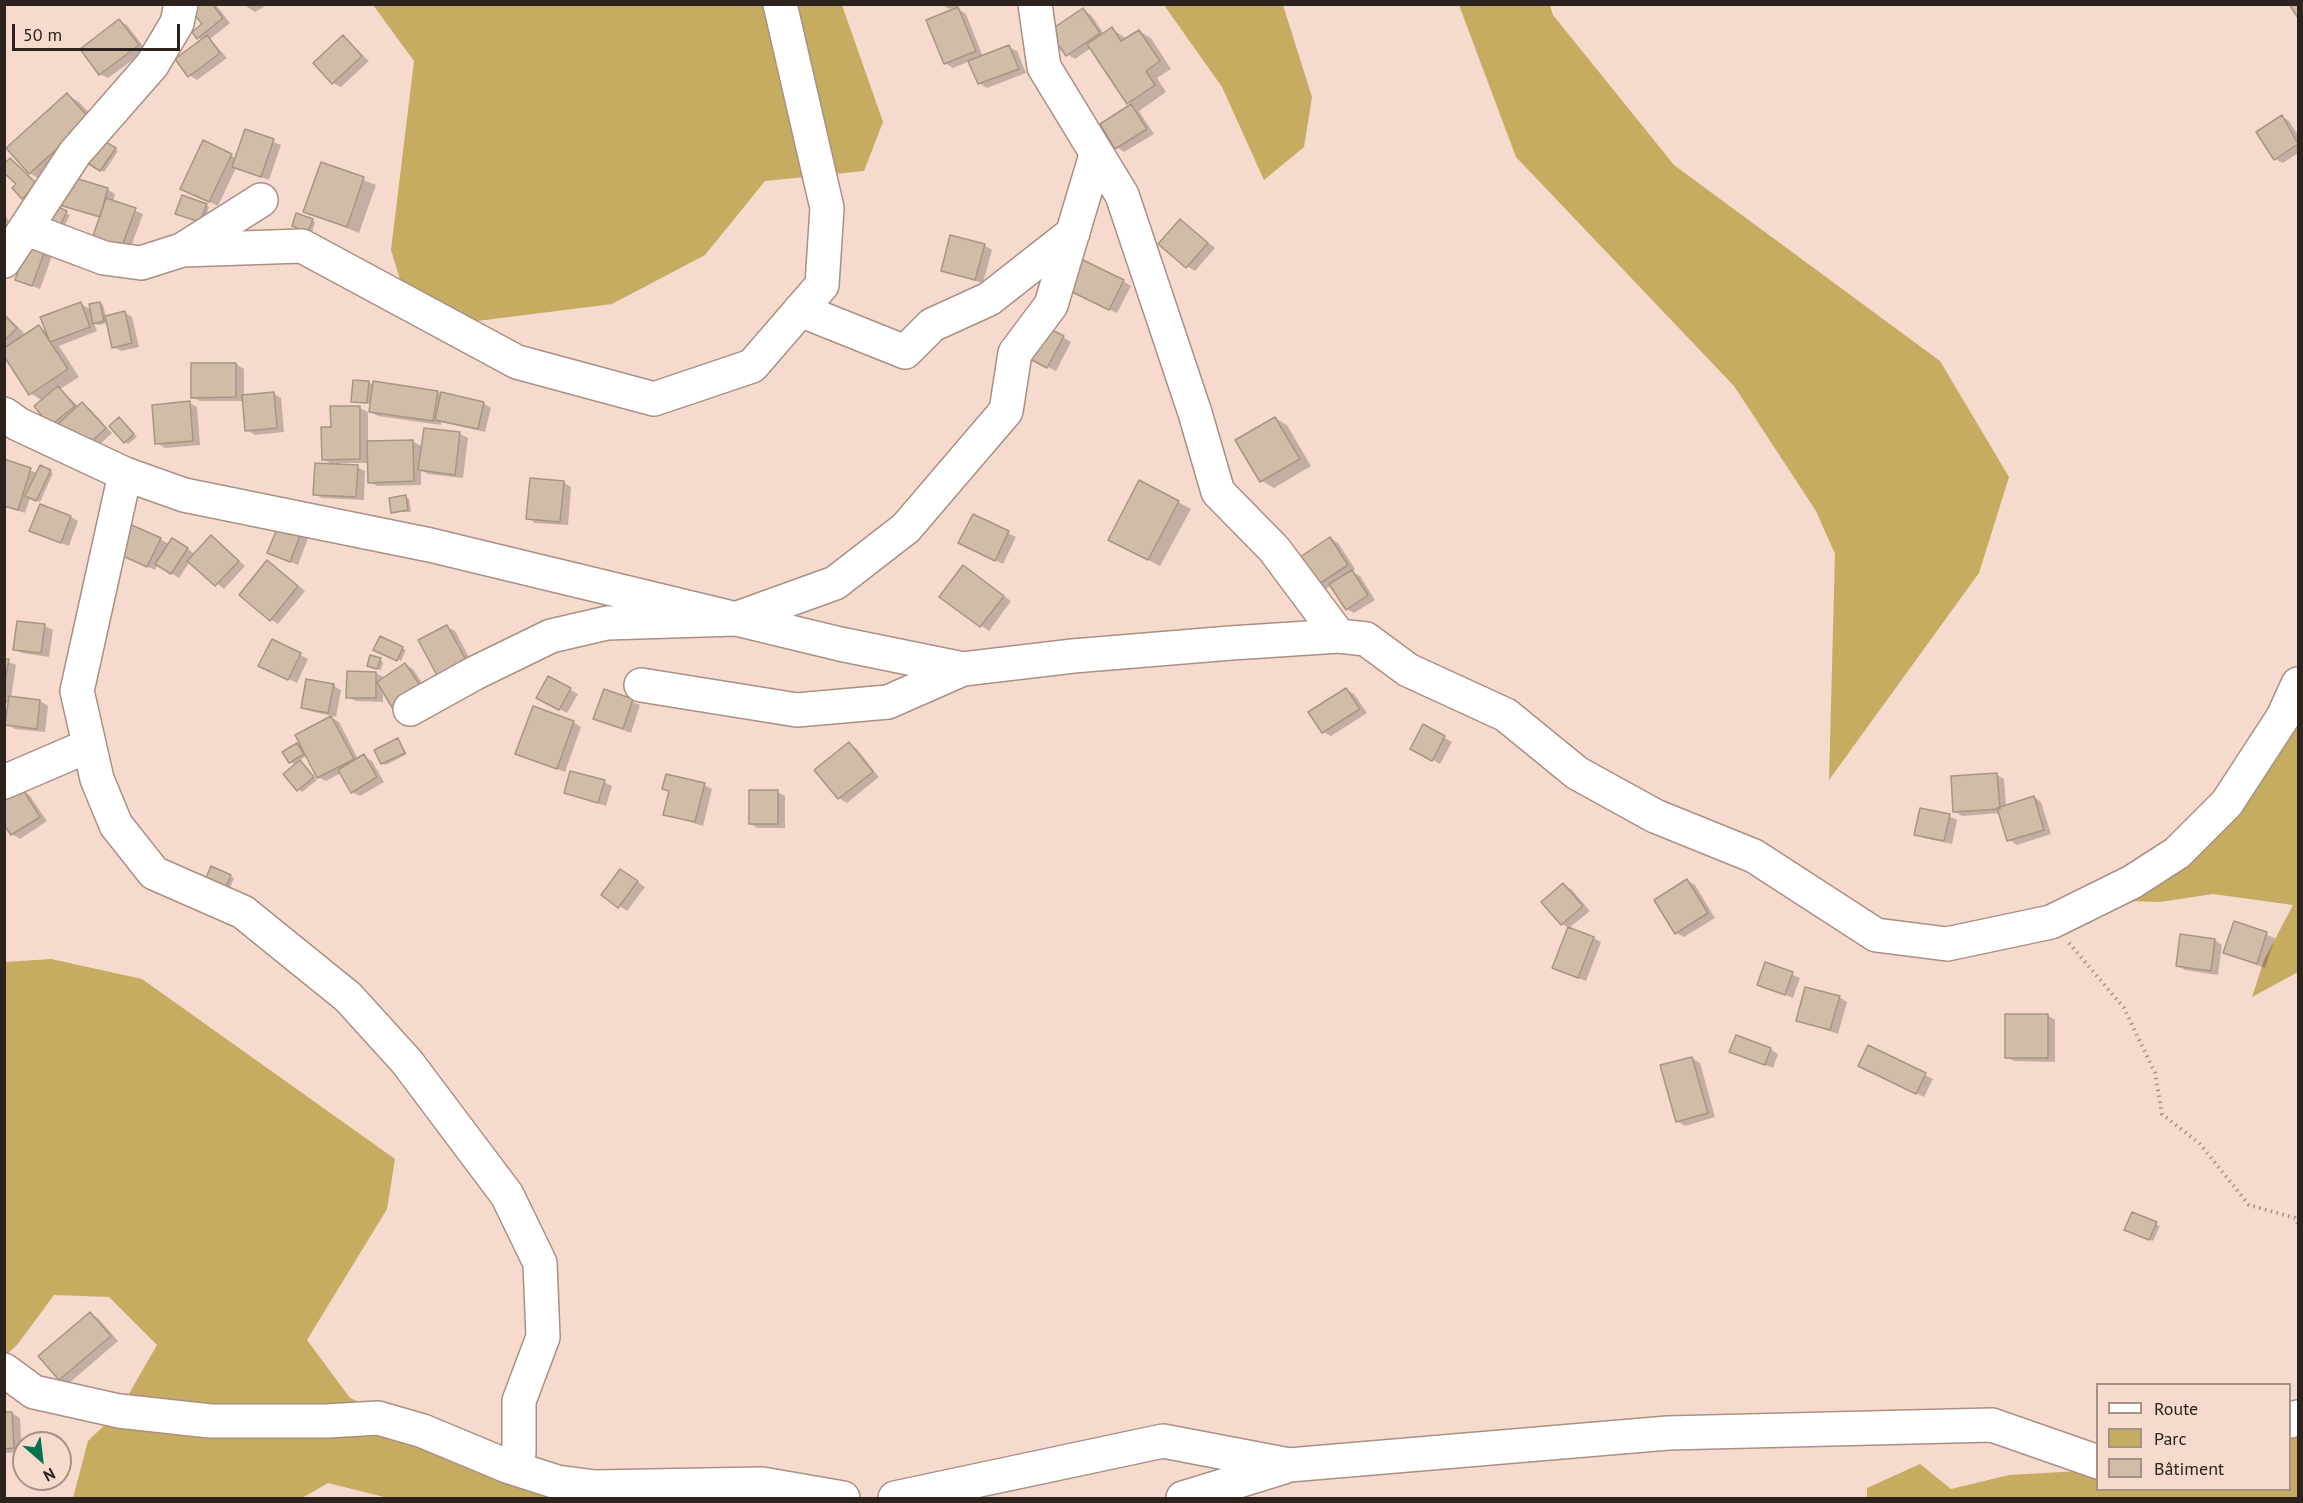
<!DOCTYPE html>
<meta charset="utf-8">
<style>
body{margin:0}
#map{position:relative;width:2303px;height:1503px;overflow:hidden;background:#f6dacd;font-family:"PT Sans",sans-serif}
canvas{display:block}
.frame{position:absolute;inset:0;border:6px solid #2d231e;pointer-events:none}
.legend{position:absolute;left:2096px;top:1383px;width:195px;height:108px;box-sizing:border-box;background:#f6dacd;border:2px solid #a69187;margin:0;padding:8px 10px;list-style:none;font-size:18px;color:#2d231e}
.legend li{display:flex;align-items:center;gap:12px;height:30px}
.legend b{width:30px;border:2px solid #a69187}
.north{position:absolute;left:12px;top:1431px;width:60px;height:60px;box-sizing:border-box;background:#f6dacd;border:2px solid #a69187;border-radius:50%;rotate:152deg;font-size:16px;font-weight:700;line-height:24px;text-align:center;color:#2d231e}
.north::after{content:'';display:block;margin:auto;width:21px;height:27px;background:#01734d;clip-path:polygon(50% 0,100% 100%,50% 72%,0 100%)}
.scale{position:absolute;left:12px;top:24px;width:168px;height:27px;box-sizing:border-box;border:3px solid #2d231e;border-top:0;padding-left:8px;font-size:18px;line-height:21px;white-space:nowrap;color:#2d231e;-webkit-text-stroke:4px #f6dacd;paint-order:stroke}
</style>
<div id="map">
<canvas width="2303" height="1503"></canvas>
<div class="frame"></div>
<ul class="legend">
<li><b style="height:8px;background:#fff"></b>Route</li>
<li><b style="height:16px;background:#c5ac60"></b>Parc</li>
<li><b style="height:16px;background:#d0bca7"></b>Bâtiment</li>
</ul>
<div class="north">N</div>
<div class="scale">50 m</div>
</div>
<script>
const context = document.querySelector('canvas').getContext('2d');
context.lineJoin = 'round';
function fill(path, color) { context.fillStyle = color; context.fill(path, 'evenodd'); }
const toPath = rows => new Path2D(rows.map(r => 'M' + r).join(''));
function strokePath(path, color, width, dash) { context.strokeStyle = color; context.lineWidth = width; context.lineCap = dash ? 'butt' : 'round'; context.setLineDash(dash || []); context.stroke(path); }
fill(toPath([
 [373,5,842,5,883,122,864,171,765,181,705,255,612,304,454,324,406,299,391,250,414,61],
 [1164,5,1283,5,1312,97,1304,147,1264,180,1222,87],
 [1459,5,1550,5,1553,15,1674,165,1940,361,2009,477,1979,573,1829,780,1835,554,1816,511,1734,386,1516,157],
 [2298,684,2298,972,2252,997,2264,960,2293,905,2213,894,2160,902,2099,900,2177,853],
 [51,959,142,979,395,1159,387,1209,307,1340,350,1398,507,1466,754,1498,388,1498,328,1483,302,1498,73,1498,88,1441,119,1411,157,1345,109,1297,54,1295,17,1345,5,1356,5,962],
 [2298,1426,2298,1498,1867,1498,1867,1488,1920,1464,1951,1489,2009,1475,2097,1470,2098,1490,2290,1490,2290,1432]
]), '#c5ac60');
fill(toPath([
 [191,4,215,4,230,23,210,39,227,58,197,80,189,75,202,40,198,37,204,25],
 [243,4,269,4,255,12],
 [941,4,967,4,949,9],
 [958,9,966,14,983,57,1009,47,1017,51,1026,73,987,88,979,83,970,61,953,68,945,63],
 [1083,10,1091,15,1104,34,1112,29,1127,39,1139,31,1151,38,1171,69,1157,78,1166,92,1139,111,1154,134,1124,152,1117,147,1102,124,1132,105,1091,48,1075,59,1067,54],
 [120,21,127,25,146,50,108,78,100,74],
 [344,37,369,61,341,87,333,83],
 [67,95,79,102,101,126,42,180,29,173],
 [2282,116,2289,121,2298,135,2298,153,2283,163,2275,159],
 [246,131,281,145,269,180,236,168,218,206,188,191,204,142,236,158],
 [100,140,118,151,104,172,86,160],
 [10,160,43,189,31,202,14,188,18,184],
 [322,164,376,185,359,233,305,211],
 [107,189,115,194,113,202,143,214,129,252,101,218,58,203],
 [206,205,209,207,204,223,180,216],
 [52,206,70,215,60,234],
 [4,212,17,238,4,244],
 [312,220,315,222,312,233,297,228],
 [1181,221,1215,248,1195,271,1187,266],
 [31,238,55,248,40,289,17,280],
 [984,245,992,250,983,283,942,271],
 [1123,281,1131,286,1117,313,1076,293],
 [100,303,103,305,106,317,125,313,132,317,139,347,121,351,113,347,108,323,98,325,94,323,97,331,59,346,79,377,60,389,79,407,82,404,90,409,112,433,92,452,64,425,59,430,51,425,43,401,30,393,4,354,4,313,24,333,19,339,39,327,48,332,81,304,92,310],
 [1063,337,1071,342,1056,371,1038,362],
 [192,364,236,364,244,369,244,396,273,393,281,398,284,432,255,435,247,430,244,401,200,401,192,397],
 [369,382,374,386,437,392,483,403,491,408,485,432,441,422,441,425,378,416,370,411,371,404,353,401],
 [189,403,197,407,200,445,165,448,157,443],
 [360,408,368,412,368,443,412,441,423,447,425,429,460,434,468,438,463,478,428,474,421,470,421,485,377,486,369,482,369,463,340,463,340,466,357,467,365,471,364,500,322,498,314,494,335,466,323,459,332,428],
 [1275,418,1287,425,1311,466,1274,488,1262,481],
 [120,419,137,437,128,444,125,442],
 [4,461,37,473,40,467,53,473,40,502,30,498,25,513,4,506],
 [563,482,571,487,568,525,535,523,528,518],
 [1140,482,1191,509,1160,566,1122,546],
 [406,497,409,499,411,512,393,512],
 [973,516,1016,537,1003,564,968,547],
 [71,517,78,521,69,546,39,534],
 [300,534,308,538,298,565,269,553],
 [211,537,245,566,224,589,190,561,179,578,158,564,155,570,121,555,160,539,169,544,180,544,195,554],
 [1330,538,1338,543,1355,569,1352,572,1360,576,1375,600,1354,613,1347,609,1331,585,1325,590,1317,585],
 [268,562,305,591,278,624,270,619],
 [971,572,1011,601,989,631,941,597],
 [45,626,53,630,49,657,22,653,14,649],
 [447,627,455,631,476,670,449,685],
 [380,638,406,650,401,661,375,649],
 [272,641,308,659,297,683,268,669],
 [4,660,16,665,11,698,40,701,48,706,45,732,15,729,7,724,4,735,4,712,8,714,9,703,4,703],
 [380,660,383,662,381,670,372,668],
 [405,665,413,669,430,695,383,690,383,702,356,701,348,697,376,673,385,678],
 [549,678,578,694,567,713,538,698],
 [334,686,341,690,336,717,310,711,302,707],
 [1346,689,1354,694,1367,713,1331,736,1323,732],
 [605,691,640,705,631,733,595,718],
 [331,717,339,722,358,759,364,756,372,761,384,782,360,796,352,792,341,773,326,781,318,777,307,755,299,761,317,780,302,792,285,774,296,765,290,762,297,744,304,748],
 [573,722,581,727,565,772,517,753],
 [1424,726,1452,742,1440,764,1412,748],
 [398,740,407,754,386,765,382,763],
 [849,744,857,749,879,777,847,803,839,798],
 [1997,775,2004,779,2006,806,2034,797,2041,802,2051,834,2017,845,2009,840,2000,813,1962,816,1954,811],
 [604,782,612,786,606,806,566,793],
 [704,785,712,789,703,826,665,814,670,792,664,788],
 [23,791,30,796,47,821,20,839,12,834,4,822],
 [777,792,785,796,785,828,758,828,750,824],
 [1949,816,1957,820,1952,844,1924,838,1916,834],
 [212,868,234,878,229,890,210,881],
 [629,875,645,887,627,911,603,895],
 [1687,881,1695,885,1715,918,1684,937,1676,933],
 [1563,885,1571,889,1590,911,1569,928,1562,924],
 [2235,923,2275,938,2265,968,2225,953],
 [1594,938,1601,942,1586,981,1562,972],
 [2215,940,2222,945,2218,975,2185,970,2178,966],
 [1766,964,1800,978,1793,998,1759,984],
 [1839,997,1847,1002,1838,1034,1798,1020],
 [2047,1015,2055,1020,2055,1062,2014,1061,2007,1057],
 [1869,1047,1933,1079,1924,1097,1868,1070],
 [1770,1049,1778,1054,1773,1068,1731,1051],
 [1692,1058,1700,1063,1715,1117,1685,1126,1677,1121],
 [2132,1214,2160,1226,2153,1241,2129,1231],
 [90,1314,98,1318,118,1341,68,1384,60,1379,41,1357],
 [12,1413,20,1418,22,1452,4,1453,4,1414]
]), '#0003');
const building = toPath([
 [212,4,223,18,197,39,192,32,202,24,187,5,212,4],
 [2289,4,2298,4,2298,18,2289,4],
 [958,7,976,51,944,64,926,20,958,7],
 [1083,8,1100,33,1066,56,1049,31,1083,8],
 [119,19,139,45,99,75,80,49,119,19],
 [1112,27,1121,41,1139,30,1160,61,1146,71,1155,85,1127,104,1087,44,1112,27],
 [207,35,220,53,188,77,175,59,207,35],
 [343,35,362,56,332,84,313,63,343,35],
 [1009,45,1019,69,978,84,968,61,1009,45],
 [67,93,90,119,29,174,6,148,67,93],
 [1131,104,1147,129,1115,149,1100,124,1131,104],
 [2282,115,2298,144,2274,160,2256,132,2282,115],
 [245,129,274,139,261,177,232,167,245,129],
 [99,138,116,148,100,171,84,161,99,138],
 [203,140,232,154,209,202,180,189,203,140],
 [10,158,37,184,22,199,12,188,16,184,4,173,4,164,10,158],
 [321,162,364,177,347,227,303,212,321,162],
 [65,175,108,188,100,217,56,204,65,175],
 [182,195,207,204,200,222,175,214,182,195],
 [106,198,136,208,121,249,92,239,106,198],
 [51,204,67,211,57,233,41,226,51,204],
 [296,213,313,219,308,232,292,226,296,213],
 [1180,219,1208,243,1186,268,1158,244,1180,219],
 [950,235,985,244,975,280,941,271,950,235],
 [31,236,48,242,32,286,15,280,31,236],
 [1081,259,1124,280,1109,310,1066,289,1081,259],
 [81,302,90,327,50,342,40,317,81,302],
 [100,302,104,321,93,324,89,304,100,302],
 [125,311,132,343,112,348,105,316,125,311],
 [4,315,17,328,4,341,4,315],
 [39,325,68,369,29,395,4,356,4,348,39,325],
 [1044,326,1064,336,1047,368,1028,358,1044,326],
 [191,363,236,363,236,397,191,398,191,363],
 [353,380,369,381,367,403,351,402,353,380],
 [373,381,438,391,433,421,369,412,373,381],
 [58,386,75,406,50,426,34,406,58,386],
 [274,392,277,428,245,431,242,395,274,392],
 [441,392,484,402,478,429,435,420,441,392],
 [190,401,193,441,155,444,152,405,190,401],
 [82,402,106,428,84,448,59,423,82,402],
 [330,406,360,406,360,459,322,460,321,427,331,427,330,406],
 [119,417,134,434,124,443,109,426,119,417],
 [1275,417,1300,459,1260,482,1235,440,1275,417],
 [424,428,460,432,455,475,418,470,424,428],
 [413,440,414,481,368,483,367,441,413,440],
 [4,459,31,468,18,510,4,506,4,459],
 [315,463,358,465,356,497,313,495,315,463],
 [40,465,51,470,36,501,25,496,40,465],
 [530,478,564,481,560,522,526,519,530,478],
 [1139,480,1179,501,1148,560,1108,540,1139,480],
 [406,495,408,510,391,513,389,498,406,495],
 [40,504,71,516,61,543,29,531,40,504],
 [973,514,1009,531,995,561,958,543,973,514],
 [125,522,161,538,147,567,112,551,125,522],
 [279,524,301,533,290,562,267,553,279,524],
 [211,535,239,561,215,586,187,561,211,535],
 [1330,537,1348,565,1316,586,1297,559,1330,537],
 [172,538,188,548,171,574,155,564,172,538],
 [267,560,298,586,270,621,239,595,267,560],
 [963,565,1004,596,980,627,939,597,963,565],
 [1352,570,1368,595,1346,610,1329,584,1352,570],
 [17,621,45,624,41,653,13,650,17,621],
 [447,625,469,666,440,681,418,640,447,625],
 [380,636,403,647,397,661,373,650,380,636],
 [272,639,301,653,288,680,258,666,272,639],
 [370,655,381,658,377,669,367,666,370,655],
 [4,659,9,659,4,687,4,659],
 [405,663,423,690,393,709,377,682,405,663],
 [347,671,376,672,376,698,346,698,347,671],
 [548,676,571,688,559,710,536,698,548,676],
 [306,679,334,684,328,713,301,708,306,679],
 [1346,688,1360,709,1322,733,1308,712,1346,688],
 [604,689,633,699,623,729,593,719,604,689],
 [9,696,40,700,37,729,5,725,9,696],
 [533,706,574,721,557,769,515,754,533,706],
 [331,716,354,759,317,778,295,735,331,716],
 [1423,724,1445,736,1432,761,1410,749,1423,724],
 [398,738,405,753,381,764,374,750,398,738],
 [849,742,873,772,838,799,814,770,849,742],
 [297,743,304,754,289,763,282,752,297,743],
 [364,754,377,777,351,793,338,770,364,754],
 [300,760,314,777,297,791,283,774,300,760],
 [570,771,605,780,598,803,564,793,570,771],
 [1997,773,2000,809,1953,812,1951,776,1997,773],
 [666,774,705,783,695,822,663,815,669,791,662,789,666,774],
 [23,789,40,817,11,835,4,825,4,801,23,789],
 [749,790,778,790,778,824,749,824,749,790],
 [2034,796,2044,830,2007,841,1997,808,2034,796],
 [1920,808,1950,814,1944,841,1914,835,1920,808],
 [211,866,231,875,225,889,205,880,211,866],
 [620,869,638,881,618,908,601,895,620,869],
 [1687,879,1708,913,1675,934,1654,900,1687,879],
 [1563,883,1583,906,1561,925,1541,902,1563,883],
 [2234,921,2267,932,2257,964,2223,953,2234,921],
 [1568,927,1594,937,1578,978,1552,968,1568,927],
 [2180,934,2215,939,2211,971,2176,966,2180,934],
 [1765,962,1793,972,1785,995,1757,985,1765,962],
 [1805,987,1840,996,1830,1030,1796,1021,1805,987],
 [2005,1014,2048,1014,2048,1058,2005,1058,2005,1014],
 [1736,1035,1771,1048,1765,1065,1729,1052,1736,1035],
 [1868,1045,1926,1073,1916,1094,1858,1066,1868,1045],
 [1692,1057,1708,1113,1676,1122,1660,1065,1692,1057],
 [2132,1212,2157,1222,2149,1240,2124,1230,2132,1212],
 [90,1312,111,1336,59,1380,38,1356,90,1312],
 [4,1412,12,1412,14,1448,4,1449,4,1412]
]);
fill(building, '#d0bca7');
strokePath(building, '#a89580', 1.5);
const minor = toPath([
 [1035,4,1044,67,1122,195,1195,413,1218,492,1274,549,1339,636],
 [27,229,104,258,141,263,182,250,261,200],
 [182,250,302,246,517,362,654,399,752,366,822,285,827,208,780,4],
 [4,261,75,153,152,65,177,23,181,4],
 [800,310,905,352,932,325,989,299,1073,233],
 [4,414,18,424,125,474,184,495,430,545,840,644,963,669,1073,656,1231,643,1339,636,1366,639,1408,670,1506,715,1577,773,1655,816,1754,856,1876,935,1947,944,2051,922,2132,882,2177,853,2227,803,2283,717,2298,684],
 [125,474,77,691,97,779,116,825,154,873,243,912,348,997,407,1062,507,1195,540,1263,543,1337,519,1401,519,1453,507,1466],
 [641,685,797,710,888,702,963,669],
 [410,709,475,673,551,636,607,623,735,619,835,583,906,528,1006,411,1015,353,1051,305,1096,155],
 [4,782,88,746],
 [4,1370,34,1392,119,1411,210,1421,327,1421,378,1418,423,1431,507,1466,557,1482,595,1487,762,1484,843,1498],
 [2290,1421,2298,1417],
 [895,1498,1163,1441,1289,1465,1668,1433,1992,1425,2098,1462],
 [1183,1498,1284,1467]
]);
strokePath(minor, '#aa9084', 36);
strokePath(toPath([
 [2069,943,2124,1008,2155,1073,2162,1114,2200,1144,2249,1205,2295,1218,2298,1224]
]), '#a9948a', 4, [1.5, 4.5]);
strokePath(minor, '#fff', 33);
</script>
